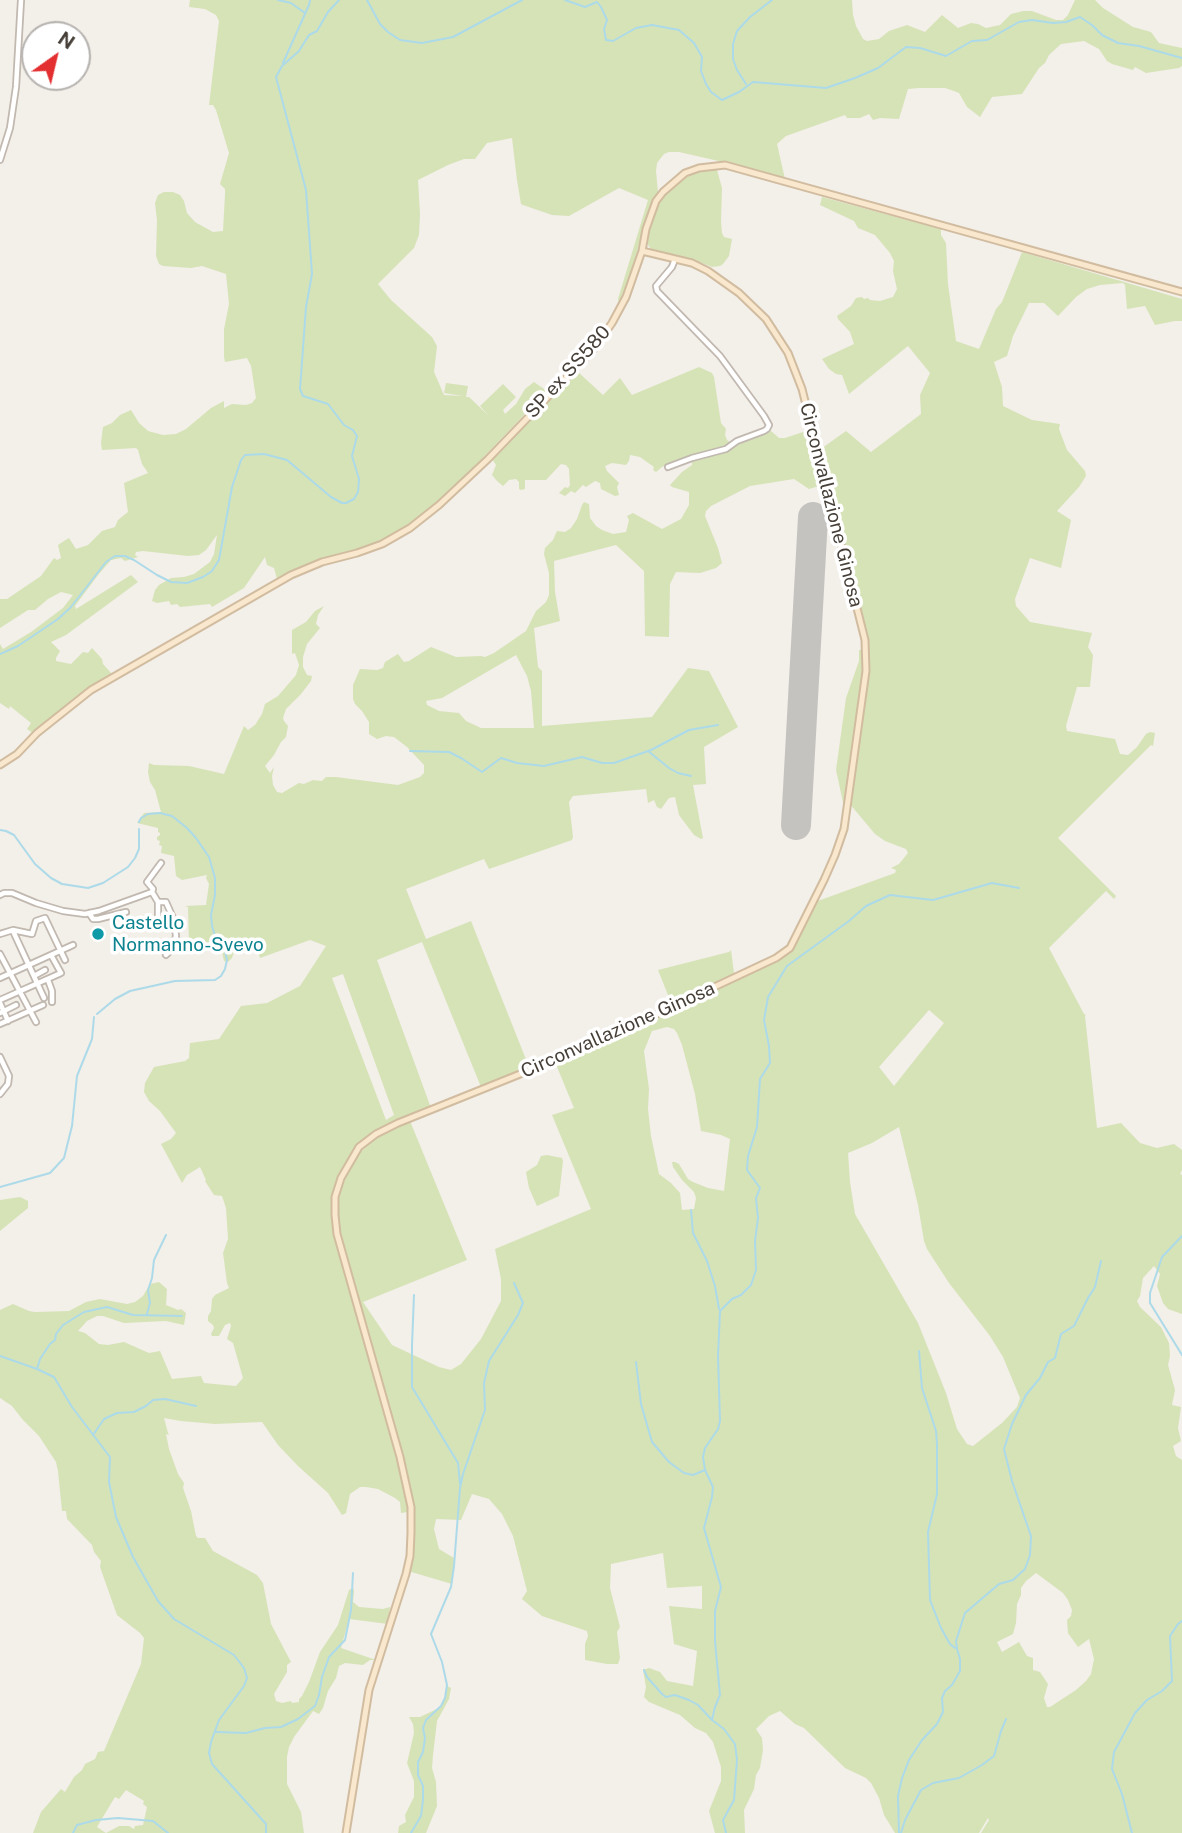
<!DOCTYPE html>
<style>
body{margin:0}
#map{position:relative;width:1182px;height:1833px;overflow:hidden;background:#f3efe9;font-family:"Public Sans",sans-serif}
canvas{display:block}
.north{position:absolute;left:21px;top:21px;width:70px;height:70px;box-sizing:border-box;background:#fff;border:2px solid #b5b2af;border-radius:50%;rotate:34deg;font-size:19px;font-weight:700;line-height:28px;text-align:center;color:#463f38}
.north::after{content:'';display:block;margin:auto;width:24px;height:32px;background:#e42f31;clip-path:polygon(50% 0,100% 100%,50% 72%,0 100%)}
</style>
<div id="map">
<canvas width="1182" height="1833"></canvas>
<div class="north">N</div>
</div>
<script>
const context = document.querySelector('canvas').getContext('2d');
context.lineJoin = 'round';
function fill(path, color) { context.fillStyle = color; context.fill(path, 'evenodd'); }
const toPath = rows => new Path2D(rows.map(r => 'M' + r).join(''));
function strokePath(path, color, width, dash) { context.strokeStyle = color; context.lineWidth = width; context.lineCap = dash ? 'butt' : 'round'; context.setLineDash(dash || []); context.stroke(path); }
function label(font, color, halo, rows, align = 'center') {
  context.font = font + ' "Public Sans",sans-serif'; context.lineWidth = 7; context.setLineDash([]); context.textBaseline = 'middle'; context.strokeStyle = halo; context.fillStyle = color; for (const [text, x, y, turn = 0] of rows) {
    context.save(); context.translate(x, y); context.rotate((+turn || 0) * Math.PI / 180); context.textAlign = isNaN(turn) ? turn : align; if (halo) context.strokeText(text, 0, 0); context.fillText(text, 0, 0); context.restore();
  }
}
fill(toPath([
 [190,0,852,0,853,15,856,26,863,39,867,41,879,39,889,31,907,25,925,32,942,15,958,28,971,23,978,24,986,28,1000,25,1011,14,1023,11,1032,11,1056,20,1063,20,1068,15,1075,0,1095,0,1103,8,1133,27,1151,32,1159,43,1182,48,1182,66,1179,68,1146,73,1135,67,1133,70,1112,64,1107,61,1099,49,1084,41,1061,44,1049,55,1045,63,1039,68,1022,94,992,97,980,117,967,107,959,93,954,91,945,88,919,88,908,89,899,119,880,118,873,120,869,114,860,118,847,118,845,115,786,136,777,144,785,179,745,167,679,152,669,152,664,154,657,163,656,171,658,192,648,212,632,270,619,303,618,299,648,200,619,188,569,216,552,215,523,205,521,204,517,180,512,138,487,143,475,159,464,159,448,165,418,180,420,214,419,235,414,248,378,284,391,300,432,337,437,346,434,372,444,395,463,396,444,393,446,383,468,386,466,397,469,397,489,416,480,406,503,384,516,397,503,410,505,414,516,404,525,389,534,382,547,391,435,508,420,520,385,541,307,564,277,579,274,568,267,565,265,557,244,588,212,607,210,604,180,607,177,604,171,605,169,601,157,603,152,601,155,590,159,585,171,578,184,577,194,574,210,562,214,554,217,535,206,550,199,555,188,556,143,551,136,552,135,555,138,557,125,561,121,558,111,560,98,575,75,606,76,609,131,575,138,582,66,635,51,642,60,651,56,658,56,661,71,664,83,652,88,653,92,648,102,659,103,664,111,673,111,678,34,734,27,729,31,723,10,706,9,709,0,703,0,644,3,649,31,632,63,608,73,595,61,592,48,599,35,610,28,610,0,628,0,599,7,599,41,576,54,558,57,560,61,558,58,545,64,541,69,538,76,549,88,545,102,531,115,527,118,520,128,512,124,483,148,473,142,464,138,450,136,448,102,450,101,443,103,427,112,423,120,415,131,410,139,423,148,431,163,435,176,434,186,429,211,408,224,401,224,408,232,404,246,405,252,403,256,398,251,366,247,358,225,362,224,357,224,329,229,304,226,274,202,266,191,268,163,266,159,264,156,256,157,220,155,203,158,195,164,192,173,192,180,195,184,201,187,213,195,222,213,232,223,231,225,194,225,189,220,184,229,153,216,110,213,105,209,105,219,21,216,15,205,9,189,7],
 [719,169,717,170,722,188,721,222,722,233,724,237,732,239,729,256,723,264,720,266,712,267,702,263,651,249,648,245,648,238,650,222,660,201,669,189,678,182,694,173,704,170],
 [822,197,941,229,941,235,946,243,948,284,956,341,979,349,996,309,1002,302,1022,252,1182,299,1182,321,1175,321,1155,325,1145,306,1127,309,1125,285,1123,283,1100,285,1087,289,1076,297,1058,316,1044,303,1029,303,1013,336,1007,356,994,362,1002,387,1003,406,1032,420,1060,424,1059,429,1067,450,1085,471,1086,476,1079,487,1057,511,1071,520,1061,568,1030,558,1015,599,1016,606,1030,622,1092,633,1088,647,1093,655,1090,687,1077,687,1066,726,1067,731,1115,739,1120,754,1128,755,1137,747,1146,734,1150,732,1155,733,1153,746,1151,745,1058,838,1116,896,1114,899,1106,891,1049,948,1084,1014,1086,1015,1085,1016,1097,1128,1121,1123,1140,1143,1157,1148,1174,1144,1182,1150,1182,1170,1180,1174,1182,1175,1182,1314,1168,1309,1163,1303,1157,1286,1160,1274,1154,1266,1143,1278,1140,1296,1137,1301,1140,1307,1161,1327,1169,1343,1170,1356,1168,1365,1175,1390,1172,1405,1181,1407,1178,1428,1181,1441,1173,1446,1176,1456,1182,1460,1182,1833,981,1833,989,1820,988,1818,979,1833,895,1833,884,1815,879,1798,871,1783,866,1778,845,1768,804,1728,795,1724,780,1711,769,1716,756,1729,762,1738,763,1750,760,1768,756,1775,754,1789,744,1810,745,1833,715,1833,709,1811,721,1781,721,1767,713,1742,706,1733,695,1728,680,1715,649,1702,644,1697,646,1687,643,1670,649,1668,660,1672,667,1681,693,1686,697,1651,674,1644,669,1606,702,1609,702,1586,667,1588,663,1553,611,1564,610,1588,620,1627,617,1632,620,1658,618,1664,607,1664,585,1660,585,1644,588,1636,587,1631,542,1616,522,1599,527,1591,513,1536,502,1514,489,1499,472,1494,461,1520,436,1519,434,1529,439,1549,454,1558,452,1584,408,1571,413,1533,408,1480,341,1239,337,1208,343,1178,357,1155,378,1136,410,1121,467,1260,363,1302,392,1345,439,1367,451,1370,461,1364,481,1339,501,1301,501,1279,495,1249,591,1209,552,1115,574,1108,555,1062,624,1032,776,961,788,952,815,902,895,873,896,870,891,868,899,864,908,853,906,849,885,841,875,834,849,803,868,660,818,451,846,431,871,452,921,414,920,395,930,373,908,346,849,394,842,375,836,374,829,369,822,359,854,344,850,332,838,319,837,316,851,306,856,298,862,297,864,299,868,298,870,300,880,301,893,297,897,289,893,271,894,261,890,253,875,235,858,228,854,221,820,205],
 [929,1010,944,1023,894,1086,879,1067],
 [667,1027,674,1029,677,1033,682,1045,695,1094,701,1131,721,1135,730,1139,724,1191,708,1188,693,1182,688,1179,679,1164,675,1162,672,1162,673,1167,682,1180,694,1192,696,1198,694,1209,682,1210,680,1193,671,1183,659,1174,651,1136,648,1109,649,1089,644,1051,652,1031],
 [899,1127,918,1205,924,1241,927,1249,949,1283,990,1336,1003,1357,1020,1398,1017,1407,1002,1423,973,1446,967,1444,957,1429,946,1393,918,1323,855,1214,850,1182,848,1153,872,1143],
 [1036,1573,1063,1593,1068,1600,1072,1610,1071,1616,1067,1620,1068,1633,1078,1647,1089,1639,1094,1659,1091,1674,1086,1681,1076,1690,1050,1707,1047,1707,1044,1698,1048,1684,1040,1672,1033,1670,1033,1658,1027,1656,1019,1642,1002,1652,997,1642,1013,1634,1016,1623,1017,1604,1021,1595,1021,1588,1026,1581],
 [699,367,712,373,714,377,721,423,726,429,725,435,727,440,731,443,758,434,771,431,779,438,785,438,809,430,824,487,819,486,809,489,794,479,750,486,711,506,706,511,705,516,718,548,722,563,716,568,700,573,676,572,670,584,669,637,645,636,644,571,616,545,554,561,555,592,560,621,534,628,538,667,542,671,542,726,652,717,688,668,709,671,738,727,704,747,706,784,693,785,703,838,701,839,694,835,679,815,675,797,669,798,661,809,657,807,654,800,648,803,646,789,573,796,569,802,573,837,572,840,489,869,484,859,406,889,426,939,471,921,529,1067,481,1087,422,942,377,960,431,1108,392,1124,353,1153,338,1180,332,1207,398,1459,406,1493,408,1512,401,1513,400,1502,395,1498,378,1489,366,1487,360,1487,350,1494,346,1513,342,1515,328,1493,298,1466,278,1445,262,1422,215,1424,181,1421,164,1418,168,1433,169,1435,166,1434,169,1449,178,1474,184,1483,183,1488,191,1511,196,1536,198,1538,205,1538,213,1551,257,1575,263,1583,271,1624,291,1662,287,1665,287,1672,274,1694,276,1701,282,1703,291,1701,292,1703,299,1702,299,1699,302,1696,309,1682,320,1652,338,1625,349,1590,353,1588,354,1591,353,1602,359,1607,383,1609,390,1607,388,1624,349,1619,341,1648,376,1660,370,1660,363,1665,345,1663,339,1666,336,1678,328,1691,323,1708,319,1714,313,1711,294,1737,289,1747,287,1757,287,1784,301,1812,304,1833,33,1833,41,1812,61,1789,65,1792,74,1777,82,1770,85,1764,95,1759,98,1752,104,1751,141,1664,144,1638,140,1633,117,1615,100,1567,101,1561,94,1552,92,1545,67,1519,66,1511,62,1511,58,1471,56,1462,39,1436,23,1420,12,1406,0,1398,0,1310,13,1304,29,1311,35,1312,69,1311,86,1302,100,1299,127,1304,135,1302,143,1296,150,1284,159,1282,167,1289,166,1305,178,1310,181,1309,186,1313,184,1325,166,1321,124,1323,103,1316,97,1316,87,1321,78,1331,85,1333,99,1344,108,1345,124,1342,149,1353,160,1351,172,1379,201,1376,204,1383,236,1386,243,1378,233,1343,227,1339,231,1326,230,1323,225,1325,219,1336,212,1336,211,1334,214,1328,213,1325,208,1321,208,1316,211,1311,212,1299,215,1295,229,1288,227,1283,223,1253,228,1239,226,1208,222,1196,214,1195,212,1192,205,1181,206,1180,200,1167,187,1175,182,1183,161,1144,171,1139,176,1133,160,1111,149,1101,144,1092,145,1083,154,1067,185,1061,189,1058,190,1043,219,1039,241,1006,267,1003,300,986,326,946,310,940,260,958,253,939,235,948,232,958,228,962,224,961,222,952,210,943,189,942,188,907,185,906,206,905,209,884,206,878,207,875,182,880,176,876,174,856,161,853,162,846,159,845,160,841,157,840,157,837,160,835,160,833,158,832,158,828,137,823,144,813,161,812,155,790,150,782,148,772,149,763,154,765,189,766,224,774,244,726,248,730,255,725,262,714,265,704,278,696,296,675,299,665,295,653,292,654,292,630,306,622,315,611,324,606,318,615,316,624,320,628,307,644,303,657,303,667,307,675,312,676,311,681,301,694,286,709,283,718,284,721,288,726,286,737,281,742,274,755,265,766,270,773,274,767,272,776,273,785,277,792,282,793,299,783,304,784,313,780,322,781,326,777,336,777,398,785,420,777,424,773,424,765,407,747,394,737,386,736,377,739,369,734,369,722,362,711,355,704,353,699,353,685,360,669,377,670,383,668,385,662,398,654,404,662,409,661,431,647,456,657,481,656,485,657,494,653,526,631,536,611,546,602,549,595,549,573,544,554,545,548,553,540,557,531,565,532,571,528,577,519,582,505,584,502,589,504,590,518,596,526,602,530,613,534,626,532,629,520,627,516,633,513,662,529,681,519,689,505,689,492,672,487,670,485,682,472,692,465,692,461,683,463,684,462,681,459,678,459,662,467,656,472,653,470,654,467,640,457,630,455,629,461,626,465,612,463,605,466,607,471,619,483,617,487,619,495,615,496,601,489,600,483,595,481,586,487,583,485,575,493,571,491,565,496,559,493,565,487,568,488,570,485,569,469,566,465,561,464,546,480,525,480,525,489,521,490,519,489,519,482,516,479,509,480,503,486,497,481,492,475,496,465,492,459,570,377,571,378,577,371,603,395,620,378,632,395],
 [516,655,527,676,531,691,534,728,481,728,466,721,459,713,439,711,427,705,426,701,442,698],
 [343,974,394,1115,386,1120,332,978],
 [126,1790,144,1801,143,1804,147,1807,143,1825,135,1826,134,1829,129,1826,119,1826,106,1833,97,1827,115,1797,119,1799],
 [859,650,863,650,864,669,844,807,836,770,846,698,859,661],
 [731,950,734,973,736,975,672,1005,658,970,729,952],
 [547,1155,562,1158,563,1161,559,1196,537,1206,529,1188,526,1172,537,1165,541,1156],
 [20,1197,28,1201,28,1208,0,1231,0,1200],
 [447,1686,451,1688,449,1699,437,1721,433,1755,432,1768,436,1782,437,1806,426,1833,398,1833,399,1826,406,1822,405,1815,414,1797,414,1781,407,1763,414,1733,413,1724,409,1717,420,1717,441,1707,445,1698]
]), '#d6e3b7');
strokePath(toPath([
 [278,0,291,3,305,13],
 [367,0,380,24,388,32,400,40,422,43,453,37,522,0],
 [565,0,585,7,597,2,601,7,607,20,604,29,606,40,613,41,636,28,652,25,679,30,694,43,702,57,701,71,706,84,711,92,722,100,739,92,753,82,826,88,855,78,878,68,906,47,920,48,946,56,972,41,987,40,1019,22,1032,20,1053,23,1066,22,1080,17,1092,25,1102,35,1118,43,1139,46,1182,58],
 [283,63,309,5,310,0],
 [746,84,737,70,733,59,733,44,737,31,750,17,772,0],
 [0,654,18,646,58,619,71,607,106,562,115,556,125,556,134,560,157,575,171,582,187,583,203,577,212,571,219,560,232,487,241,460,245,455,264,454,287,460,331,497,342,503,346,503,354,499,358,492,359,479,352,456,357,436,353,430,344,425,328,404,303,396,300,389,306,307,312,274,306,190,276,77,282,66,299,51,309,35,317,31,328,12,339,0],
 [410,751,449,752,461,758,482,772,501,758,517,763,544,766,582,757,602,763,614,763,651,750,689,730,718,725],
 [648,751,669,768,678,773,691,776],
 [0,830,6,831,14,835,35,864,51,878,62,884,88,888,103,883,128,867,135,858,139,849,139,829],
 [97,1014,115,999,130,991,175,981,215,980,221,976,225,969,227,960,225,951,215,936,212,926,211,915,215,895,215,878,209,857,196,838,187,828,172,816,160,813,148,814,141,818,139,822],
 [0,1187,50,1173,64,1158,72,1126,77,1076,92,1039,94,1017],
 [691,1210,693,1233,707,1261,715,1286,719,1309],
 [1182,1236,1162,1257,1150,1293,1150,1303,1182,1355],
 [414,1295,412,1345,412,1387,458,1463,460,1484],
 [147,1314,150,1303,148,1290,152,1278,154,1260,166,1235],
 [919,1351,922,1388,936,1431,937,1444,937,1494,928,1532,930,1600,941,1628,950,1644,955,1648],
 [0,1356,37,1369,54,1377,72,1407,110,1457,109,1482,116,1517,133,1557,158,1601,174,1619,234,1655,244,1668,247,1678,244,1686,219,1720,211,1742,209,1753,212,1764,266,1824,266,1833],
 [636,1362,641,1404,652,1442,669,1462,684,1473,693,1475,705,1470],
 [37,1369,40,1359,50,1344,55,1340,56,1334,63,1325,84,1312,107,1307,133,1315,182,1316],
 [93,1435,104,1419,117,1413,134,1412,146,1406,153,1400,165,1399,196,1406],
 [644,1670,647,1677,662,1694,666,1697,675,1695,689,1700,698,1705,712,1720],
 [216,1732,246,1733,265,1728,281,1727,298,1719,315,1706,319,1695,322,1677,329,1657,345,1640,351,1610,353,1573],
 [73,1833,77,1825,96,1820,118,1818,153,1821,168,1833],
 [411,1833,421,1816,423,1800,423,1786,418,1775,418,1762,423,1752,425,1738,423,1728,426,1720,441,1706,445,1698,447,1685,442,1662,431,1634,451,1587,454,1566,460,1488,463,1474,485,1410,484,1383,489,1361,518,1315,523,1303,514,1283],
 [726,1833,723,1820,734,1800,737,1760,735,1744,724,1729,712,1720,715,1707,720,1695,715,1641,715,1611,721,1587,704,1528,712,1497,713,1487,705,1470,703,1457,705,1448,718,1429,720,1421,718,1356,720,1311,732,1299,741,1295,751,1285,756,1270,755,1241,758,1218,756,1198,760,1188,747,1170,748,1156,757,1127,760,1079,770,1063,769,1046,764,1020,768,997,787,966,849,921,866,906,890,895,933,900,992,883,1019,888],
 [899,1833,898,1796,902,1778,909,1760,922,1740,937,1724,943,1712,942,1698,945,1691,952,1685,960,1671,960,1659,957,1649,956,1641,965,1613,999,1584,1013,1580,1025,1569,1030,1555,1031,1536,1012,1481,1004,1449,1012,1424,1026,1395,1040,1378,1048,1362,1055,1358,1061,1334,1074,1326,1088,1298,1095,1287,1101,1261],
 [901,1833,905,1820,921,1790,933,1783,959,1778,982,1765,994,1756,1001,1731,1006,1719],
 [1132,1833,1122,1794,1112,1769,1114,1752,1135,1713,1147,1700,1162,1691,1172,1681,1170,1636,1178,1624,1182,1621]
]), '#acdae9', 2);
strokePath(toPath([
 [796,825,813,517]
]), '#c5c3c0', 30);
const street = toPath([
 [0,160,10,128,16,87,21,0],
 [668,467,692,458,726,449,737,441,764,431,767,429,769,425,764,416,720,356,657,291,656,286,672,267,675,259],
 [0,895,4,893,12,893,36,903,63,911,85,914,99,911,152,892],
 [158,902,166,902,174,920,176,936,173,948,166,955],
 [89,913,93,919,98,919,126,912],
 [158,920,158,902,152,892,153,889,147,882,161,863],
 [13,931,44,998],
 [0,934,13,930,32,934,36,921,45,918,65,960],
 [0,954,36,1022],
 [34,976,45,970],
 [0,978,73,945],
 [48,980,52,991,52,1002],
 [0,1000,61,973,51,955],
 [0,1003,8,1021],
 [0,1013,16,1005],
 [0,1024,43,1005],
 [0,1057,9,1076,8,1084,0,1094]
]);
const secondary = toPath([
 [0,765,17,754,37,733,91,690,291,575,322,562,357,553,382,544,410,528,439,505,488,459,593,350,612,323,626,297,642,251,646,229,656,201,663,192,685,173,699,168,725,165,1182,292],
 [346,1833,369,1690,406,1574,410,1556,411,1533,411,1507,400,1457,337,1234,335,1215,335,1197,341,1178,359,1147,376,1134,398,1123,580,1050,776,958,790,948,824,880,835,855,844,829,866,671,865,640,802,389,788,353,766,319,739,293,708,271,692,263,642,251]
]);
strokePath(street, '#c1b8b0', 8);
strokePath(secondary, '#d1bca0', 9);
strokePath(street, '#fff', 4.5);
strokePath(secondary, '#f9e8cd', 5);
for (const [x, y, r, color] of [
 [98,934,7,"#0f9aa8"]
]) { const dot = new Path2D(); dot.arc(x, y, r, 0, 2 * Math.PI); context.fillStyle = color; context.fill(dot); strokePath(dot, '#fff', 2.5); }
label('19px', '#463f38', '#fff', [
 ["SP ex SS580",568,372,-48],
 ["Circonvallazione Ginosa",831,505,76],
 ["Circonvallazione Ginosa",618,1030,-24]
]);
label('19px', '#0d838f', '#fff', [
 ["Castello",112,923],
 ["Normanno-Svevo",112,945]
], 'left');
</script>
